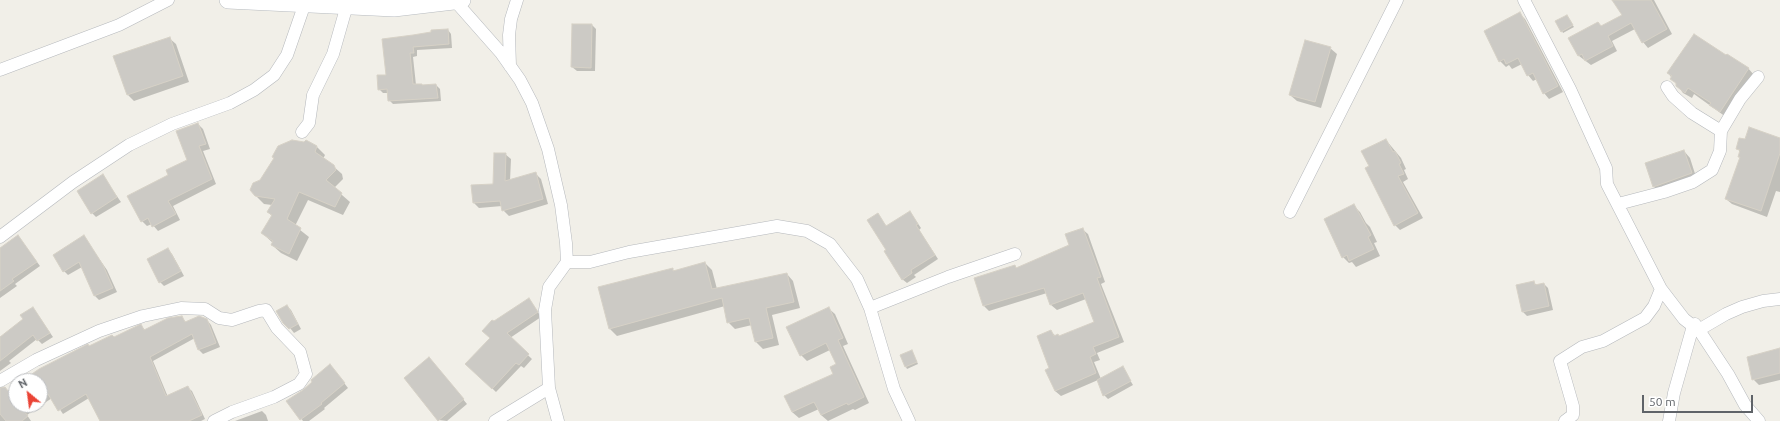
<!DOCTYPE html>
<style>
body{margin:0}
#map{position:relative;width:1780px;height:421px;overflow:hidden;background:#f1efe8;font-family:Ubuntu,sans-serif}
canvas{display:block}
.north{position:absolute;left:8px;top:373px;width:40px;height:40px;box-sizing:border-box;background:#fff;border:1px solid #bfc1c3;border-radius:50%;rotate:331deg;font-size:11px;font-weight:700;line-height:16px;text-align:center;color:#5f6368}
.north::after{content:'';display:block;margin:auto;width:14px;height:18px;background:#ea4335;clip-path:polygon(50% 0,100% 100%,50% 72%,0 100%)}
.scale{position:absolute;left:1642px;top:395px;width:111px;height:18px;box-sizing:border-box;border:2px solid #5f6368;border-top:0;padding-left:5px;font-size:12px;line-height:14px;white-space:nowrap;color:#5f6368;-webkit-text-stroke:3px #fff;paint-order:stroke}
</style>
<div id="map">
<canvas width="1780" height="421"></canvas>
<div class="north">N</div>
<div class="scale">50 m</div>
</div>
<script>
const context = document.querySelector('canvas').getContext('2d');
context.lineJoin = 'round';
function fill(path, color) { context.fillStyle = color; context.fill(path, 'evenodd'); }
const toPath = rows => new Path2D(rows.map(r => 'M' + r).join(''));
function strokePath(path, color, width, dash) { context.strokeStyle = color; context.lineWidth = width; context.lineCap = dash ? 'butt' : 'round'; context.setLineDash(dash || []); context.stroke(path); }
fill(toPath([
 [1613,0,1654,0,1672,34,1648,48,1643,42,1635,29,1612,41,1617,51,1591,65,1579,56,1569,38,1602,27,1623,15],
 [1520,14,1525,19,1563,92,1549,99,1544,93,1537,79,1533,81,1528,75,1522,64,1512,69,1509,65,1506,67,1500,61],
 [1567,16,1574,27,1563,33,1562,31],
 [592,25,596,29,595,71,577,71,572,67],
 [448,30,451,34,452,48,417,50,417,56,413,57,416,85,423,86,436,85,440,89,441,101,393,104,389,100,388,93,383,93,379,89,388,76,383,40],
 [169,38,176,44,189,82,134,101,128,95],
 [1330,48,1337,54,1321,108,1297,101,1290,95],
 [1726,57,1748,68,1754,75,1726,117,1694,94,1692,98,1683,93,1668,73],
 [198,124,203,129,210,149,203,151,216,184,173,206,180,220,158,231,152,224,147,226,142,221,169,175,188,160],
 [1780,138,1780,192,1776,191,1767,217,1732,204,1726,199,1740,158,1739,156,1740,152,1737,148,1745,141],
 [1386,140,1401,158,1406,169,1404,170,1408,179,1403,182,1423,218,1400,230,1395,225,1370,166],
 [317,147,325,155,323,159,333,166,342,174,343,179,334,188,350,202,343,215,308,200,295,226,309,237,297,261,281,253,272,245,273,243,262,233,272,216,268,212,272,205,264,204,256,196],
 [1684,151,1690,158,1697,180,1660,193,1654,187],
 [505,154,511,159,510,181,535,173,541,179,548,204,509,216,503,210,502,206,479,208,474,203,494,184],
 [102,175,121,202,96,217,92,213],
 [1354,206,1360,212,1366,223,1370,227,1377,242,1374,243,1380,256,1356,267,1352,262,1349,263,1343,257],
 [910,212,921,228,919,230,938,259,914,275,916,277,907,283,902,279,887,250,878,215,887,227],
 [1082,229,1088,234,1105,282,1101,284,1124,342,1097,353,1100,360,1094,362,1101,379,1122,367,1133,385,1108,399,1104,395,1098,380,1061,396,1055,391,1051,368,1051,332,1056,336,1059,337,1095,322,1086,299,1057,310,1051,305,1047,293,989,311,984,306,1015,266,1017,269,1070,246],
 [18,236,40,266,15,284,17,286,0,298,0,249],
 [84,237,107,270,117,292,99,300,95,296,82,267,68,275,64,271],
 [168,250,172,254,184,276,164,286,160,282],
 [705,263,712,270,717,289,787,274,793,281,800,308,772,315,779,345,763,349,756,342,752,325,735,329,728,322,725,306,617,336,610,329,600,288,672,269,674,271],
 [1533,282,1537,285,1544,284,1548,288,1553,310,1527,316,1523,312],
 [529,299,541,317,510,338,532,359,524,368,521,366,496,392,467,364,492,338,494,322],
 [287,306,291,310,301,329,294,333,277,311],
 [33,308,53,337,42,344,37,339,9,361,11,363,0,371,0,338,24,319],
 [828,308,835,314,848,344,843,346,869,403,855,410,853,409,828,421,821,415,819,409,799,418,792,412,835,375,837,365,830,350,807,361,801,355],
 [181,317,186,322,207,320,211,325,220,347,203,354,199,350,195,338,153,361,168,397,187,387,192,391,205,419,201,421,100,421,89,398,63,414,52,398,27,415,31,421,0,421,0,396,16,386,16,405,40,405,40,381,23,381,89,347,114,338,141,326,145,330],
 [1780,349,1780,380,1759,385,1753,379],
 [912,351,918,364,907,369,906,367],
 [433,363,467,404,447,421,439,420],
 [334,370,348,388,324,408,325,409,309,421,303,421,288,401],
 [262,411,266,415,268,421,235,421]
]), '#0003');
const building = toPath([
 [1612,0,1651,0,1667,29,1642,43,1631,23,1608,36,1613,46,1585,61,1582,54,1578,56,1568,38,1598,22,1601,26,1622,15,1612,0],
 [1520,12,1558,86,1543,94,1533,73,1527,76,1518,58,1506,64,1504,59,1499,62,1484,31,1520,12],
 [1567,15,1573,25,1561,32,1555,21,1567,15],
 [572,24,592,24,591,68,571,67,572,24],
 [448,29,449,44,413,47,414,53,410,53,413,84,422,84,422,85,436,84,438,98,388,101,387,89,378,90,377,75,386,75,382,39,413,35,431,32,431,30,448,29],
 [1694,34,1726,55,1727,54,1749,68,1720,112,1709,105,1711,103,1688,88,1685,93,1676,86,1676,83,1670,79,1672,76,1667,73,1694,34],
 [170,37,183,76,127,95,113,56,170,37],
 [1305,40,1331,47,1315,102,1289,95,1305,40],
 [198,123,206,144,199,146,212,179,168,201,176,214,152,227,148,218,141,222,127,196,168,175,166,170,187,160,176,131,198,123],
 [1749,127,1780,138,1780,153,1761,211,1725,199,1740,157,1738,157,1740,150,1736,149,1739,138,1745,139,1749,127],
 [1386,139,1393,152,1395,151,1401,163,1399,164,1404,174,1398,176,1418,213,1394,226,1365,168,1369,166,1361,151,1386,139],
 [292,140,304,142,306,140,317,146,315,152,334,165,336,170,326,180,342,193,335,207,299,192,287,219,301,228,289,254,271,245,273,241,261,233,272,215,267,212,275,199,255,196,250,190,253,183,260,180,274,158,272,157,278,146,292,140],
 [1684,150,1692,173,1653,187,1645,163,1684,150],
 [494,153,506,153,505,181,536,172,543,199,502,211,500,201,473,203,471,185,493,184,494,153],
 [103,174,117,197,91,214,77,191,103,174],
 [1354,204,1371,235,1368,237,1374,249,1349,261,1347,255,1342,258,1324,219,1354,204],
 [910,211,918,224,916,225,935,255,911,270,912,273,902,280,884,251,886,250,867,220,878,213,886,226,910,211],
 [1083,228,1101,277,1097,278,1119,337,1093,347,1096,354,1090,357,1096,373,1055,391,1045,370,1049,368,1037,336,1051,330,1054,336,1058,334,1059,336,1094,322,1083,293,1050,305,1044,288,983,306,974,278,1015,265,1016,268,1069,245,1065,234,1083,228],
 [18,235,37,262,12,279,14,281,0,291,0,248,18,235],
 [84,235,103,265,113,288,94,296,79,262,63,272,53,255,84,235],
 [168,248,181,271,159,283,147,259,168,248],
 [705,262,712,289,787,273,794,302,766,308,773,338,755,342,749,318,727,323,722,298,609,329,598,287,673,268,673,271,705,262],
 [1534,281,1535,285,1544,283,1549,306,1522,312,1516,285,1534,281],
 [529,298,538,312,507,333,529,354,519,365,516,363,492,389,465,364,490,338,482,331,492,320,494,321,529,298],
 [287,305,298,324,289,329,283,323,276,311,287,305],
 [33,307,50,333,37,341,33,335,0,361,0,337,23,319,20,315,33,307],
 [829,307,843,338,838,340,864,397,848,405,847,403,821,415,814,402,792,412,784,396,833,374,830,367,836,364,826,343,800,356,786,327,829,307],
 [182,316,185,322,199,316,207,319,216,343,198,350,192,334,150,357,166,396,188,386,202,415,189,421,100,421,86,394,58,411,48,394,40,399,40,381,22,381,39,369,88,344,89,346,112,335,114,337,141,324,144,330,168,318,182,316],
 [1780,348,1780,373,1752,380,1747,357,1780,348],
 [912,350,917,362,905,367,900,355,912,350],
 [429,357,464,399,438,421,404,378,429,357],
 [330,364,345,383,321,403,322,404,300,420,286,401,303,390,312,382,311,380,330,364],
 [1123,366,1131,381,1103,396,1097,380,1123,366],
 [16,385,16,405,19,405,28,416,22,421,6,421,0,414,0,388,5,387,8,391,16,385]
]);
fill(building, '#cccac5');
strokePath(building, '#d6d1c6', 1);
const street = toPath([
 [1524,0,1570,89,1606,168,1607,184,1661,289,1684,319,1693,326,1702,328,1726,314,1742,307,1763,301,1780,299],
 [456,2,501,53,520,80,532,103,548,149,561,205,566,243,567,262,549,287,545,310,549,388,558,421],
 [510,66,509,35,511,19,517,0],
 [0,70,119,25,168,0],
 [1721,131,1740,99,1758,77],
 [302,132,309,123,313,95,333,54,347,5],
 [1618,204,1664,192,1693,182,1712,170,1720,151,1721,131,1692,113,1673,96,1667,87],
 [1290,212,1397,0],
 [0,237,73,182,129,145,172,124,230,103,254,90,274,75,287,55,305,3],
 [567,262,590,262,629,252,777,226,807,231,830,244,857,279,870,308,894,389,909,421],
 [870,308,948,277,1015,254],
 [1695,324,1728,374,1745,405,1759,421],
 [0,381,36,360,99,331,143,316,181,308,205,309,219,318,232,320,259,311,266,310,277,328,300,352,306,374,299,384,274,397,232,412,214,421],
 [495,421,549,388],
 [1565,421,1573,415,1573,406,1560,361,1582,347,1603,341,1645,318,1654,306,1661,289],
 [1669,421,1674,393,1693,326]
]);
const secondary = toPath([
 [228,0,394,8,462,0]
]);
strokePath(street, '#b5b8bc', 13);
strokePath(secondary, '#b6babf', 18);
strokePath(street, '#fff', 12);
strokePath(secondary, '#fff', 17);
</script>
